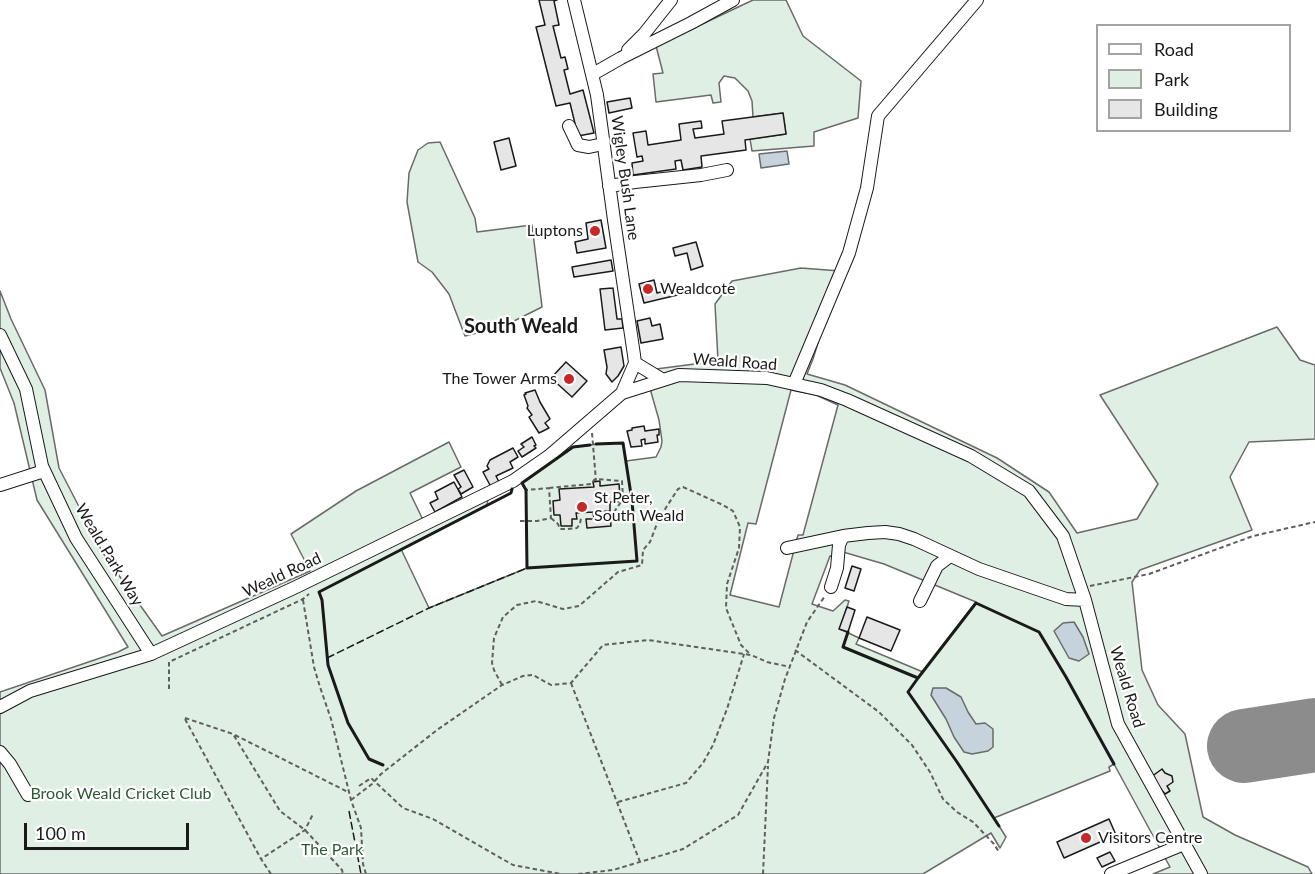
<!DOCTYPE html>
<style>
body{margin:0}
#map{position:relative;width:1315px;height:874px;overflow:hidden;background:#fff;font-family:Lato,sans-serif}
canvas{display:block}
.legend{position:absolute;left:1096px;top:24px;width:195px;height:108px;box-sizing:border-box;background:#fff;border:2px solid #a3a3a3;margin:0;padding:8px 10px;list-style:none;font-size:18px;color:#1a1a1a}
.legend li{display:flex;align-items:center;gap:12px;height:30px}
.legend b{width:30px;border:2px solid #a3a3a3}
.scale{position:absolute;left:24px;top:823px;width:165px;height:27px;box-sizing:border-box;border:3px solid #1a1a1a;border-top:0;padding-left:8px;font-size:18px;line-height:21px;white-space:nowrap;color:#1a1a1a;-webkit-text-stroke:4px #fff;paint-order:stroke}
</style>
<div id="map">
<canvas width="1315" height="874"></canvas>
<ul class="legend">
<li><b style="height:8px;background:#fff"></b>Road</li>
<li><b style="height:16px;background:#e0efe3"></b>Park</li>
<li><b style="height:16px;background:#e6e6e6"></b>Building</li>
</ul>
<div class="scale">100 m</div>
</div>
<script>
const context = document.querySelector('canvas').getContext('2d');
context.lineJoin = 'round';
function fill(path, color) { context.fillStyle = color; context.fill(path, 'evenodd'); }
const toPath = rows => new Path2D(rows.map(r => 'M' + r).join(''));
function strokePath(path, color, width, dash) { context.strokeStyle = color; context.lineWidth = width; context.lineCap = dash ? 'butt' : 'round'; context.setLineDash(dash || []); context.stroke(path); }
function label(font, color, halo, rows, align = 'center') {
  context.font = font + ' Lato,sans-serif'; context.lineWidth = 4.5; context.setLineDash([]); context.textBaseline = 'middle'; context.strokeStyle = halo; context.fillStyle = color; for (const [text, x, y, turn = 0] of rows) {
    context.save(); context.translate(x, y); context.rotate((+turn || 0) * Math.PI / 180); context.textAlign = isNaN(turn) ? turn : align; if (halo) context.strokeText(text, 0, 0); context.fillText(text, 0, 0); context.restore();
  }
}
const green = toPath([
 [753,0,786,0,803,36,861,81,858,118,814,132,814,146,752,151,750,139,786,134,783,113,753,117,752,101,748,91,735,78,724,76,719,83,721,102,713,103,711,95,656,102,653,74,663,73,656,46,753,0],
 [440,142,475,218,477,232,532,225,542,307,504,326,465,336,449,294,432,272,418,262,407,202,409,173,418,150,428,143,440,142],
 [801,268,840,271,813,359,807,374,845,385,997,458,1049,492,1077,533,1137,519,1158,484,1100,395,1277,327,1300,360,1315,365,1315,439,1249,442,1230,477,1252,530,1140,570,1132,582,1142,670,1158,705,1185,734,1203,817,1235,835,1308,867,1312,874,1153,874,1170,867,1114,764,1109,767,1110,771,994,818,1006,837,1000,848,991,833,923,874,0,874,0,692,118,652,128,647,37,500,14,403,0,368,0,291,11,319,45,390,59,468,103,553,162,636,310,571,291,534,356,491,449,442,461,467,410,493,425,524,489,493,487,505,401,549,429,608,527,568,526,490,522,483,573,447,608,443,623,443,626,461,656,457,661,447,662,441,659,420,651,392,656,369,718,361,715,304,732,281,801,268],
 [791,390,816,395,838,405,803,535,798,535,779,607,730,595,748,523,756,524,791,390],
 [843,552,884,564,976,602,923,672,856,644,859,638,840,629,849,601,845,600,833,611,812,604,830,556,837,558,843,552]
]);
fill(green, '#e0efe3');
strokePath(green, '#6a6a6a', 1.5);
const water = toPath([
 [787,151,789,164,761,168,759,154,787,151],
 [1074,622,1083,637,1089,654,1079,661,1069,658,1054,631,1063,623,1074,622],
 [933,688,946,688,961,697,968,712,976,724,985,723,993,729,993,747,988,751,972,754,964,752,954,737,946,719,931,695,933,688]
]);
fill(water, '#c6d2dc');
strokePath(water, '#6a6a6a', 1.5);
strokePath(toPath([
 [1244,746,1315,735]
]), '#8c8c8c', 74);
const building = toPath([
 [539,0,557,0,554,1,559,25,553,26,561,58,565,57,568,69,564,70,570,94,583,90,594,133,578,136,570,103,556,106,536,27,545,25,539,0],
 [630,98,632,108,609,113,607,102,630,98],
 [783,113,786,134,745,140,746,150,701,156,702,167,683,170,681,160,675,161,676,169,633,175,632,163,643,161,642,156,637,157,633,133,646,131,648,145,681,140,679,124,701,121,702,128,693,129,695,138,724,134,722,121,783,113],
 [509,138,516,166,501,170,494,142,509,138],
 [601,220,606,248,577,253,575,242,588,239,586,223,601,220],
 [696,242,703,266,691,270,687,253,675,256,673,248,696,242],
 [611,260,613,271,574,277,572,267,611,260],
 [654,280,657,293,689,285,690,292,644,303,639,284,654,280],
 [613,288,617,319,622,319,623,328,605,330,600,289,613,288],
 [650,318,652,326,660,324,663,339,641,343,637,321,650,318],
 [621,347,624,366,618,376,612,382,606,374,607,367,604,350,621,347],
 [566,362,587,381,572,397,551,378,566,362],
 [535,390,540,402,550,419,545,423,549,428,539,433,529,417,532,415,527,408,528,406,524,395,526,394,525,393,535,390],
 [644,426,645,431,659,429,659,435,657,435,658,442,645,444,645,439,641,440,642,446,631,447,627,431,632,430,632,428,644,426],
 [532,437,536,445,534,446,536,448,522,457,518,451,524,447,521,444,532,437],
 [513,448,518,457,510,462,513,468,496,476,499,482,491,487,483,472,489,469,487,466,490,460,513,448],
 [464,470,473,487,461,494,458,489,461,487,454,475,464,470],
 [600,481,600,486,619,484,620,497,617,497,618,502,610,502,610,511,576,513,577,519,572,519,572,526,561,526,560,515,554,515,553,501,560,500,559,489,594,487,593,482,600,481],
 [454,482,462,497,435,512,430,503,438,499,435,492,454,482],
 [593,512,602,512,603,517,610,516,611,526,587,528,586,519,594,519,593,512],
 [852,566,861,569,854,591,845,588,852,566],
 [847,607,855,610,848,632,839,629,847,607],
 [867,617,900,630,891,651,859,638,867,617],
 [1162,769,1165,773,1172,776,1173,782,1167,786,1170,791,1165,794,1151,777,1162,769],
 [1109,819,1116,835,1064,858,1057,842,1109,819],
 [1110,852,1115,861,1102,867,1097,858,1110,852]
]);
fill(building, '#e6e6e6');
strokePath(building, '#1a1a1a', 1.5);
const minor = toPath([
 [574,0,597,95,614,220,634,355,635,363,622,393],
 [628,50,644,34,671,0],
 [593,74,621,58,691,23,733,0],
 [569,126,578,145,589,147,603,144],
 [609,186,635,182,701,175,727,170],
 [0,335,26,389,42,466,76,538,151,654],
 [635,363,663,380],
 [794,384,849,253,867,188,878,116,977,0],
 [0,485,44,471],
 [787,548,843,536,868,533,885,532,899,534,914,539,979,569,1066,599,1085,600],
 [831,587,837,568,839,545,843,536],
 [920,601,937,566,950,556],
 [0,707,30,691,151,654,296,587,513,481,549,456,622,393,679,375,767,378,821,390,847,400,971,456,1029,491,1063,536,1085,600,1118,724,1201,874],
 [0,752,10,764,28,795],
 [1111,874,1184,844]
]);
strokePath(minor, '#1a1a1a', 14);
strokePath(toPath([
 [592,433,596,481],
 [549,488,591,484,594,480,596,479,622,481,623,499,612,515],
 [551,518,558,524,560,529,567,529,577,528,580,524,581,518],
 [520,521,537,521,551,518,549,488,526,490],
 [1090,586,1149,574,1253,536,1315,522],
 [303,600,314,667,320,687,331,719,351,800,361,828,363,864,366,874],
 [795,650,879,712,912,745,930,772,943,799,957,812,973,822,994,844,999,852],
 [571,683,640,862],
 [502,685,494,670,492,663,494,638,503,617,517,605,536,601,563,609,579,606,618,572,642,565,643,550,650,542,658,521,667,506,678,489,683,487,723,505,733,511,740,527,739,548,727,584,726,608,741,645,751,655],
 [169,689,169,662,303,599,309,594],
 [185,718,233,734,280,811,305,830,342,870,343,874],
 [185,719,261,859],
 [235,735,348,792],
 [359,786,371,778,403,808,433,819,513,865,561,874],
 [351,800,372,784,381,774,437,730,502,685,523,676,533,675,551,685,571,683,603,645,648,640,751,655,767,662,790,667],
 [618,802,686,783,703,763,713,745,727,709,744,654],
 [271,874,261,859,305,830,313,814],
 [578,874,613,870,683,849,738,815,768,762,774,718,785,679,807,622,825,596],
 [763,874,768,766]
]), '#5f5f5f', 2, [4.5, 3]);
strokePath(minor, '#fff', 12);
strokePath(toPath([
 [327,658,429,608,527,568],
 [349,811,361,874]
]), '#1a1a1a', 1.5, [8, 3]);
strokePath(toPath([
 [590,445,573,447,522,483,526,490,527,568,637,561,632,501,623,443,596,444],
 [848,632,843,647,918,678,908,692,957,762,999,826],
 [918,678,976,603,1039,632,1066,677,1114,764],
 [383,765,369,759,348,723,328,665,322,600,319,592,511,493,512,489]
]), '#1a1a1a', 3);
for (const [x, y, r, color] of [
 [595,231,6,"#c62828"],
 [648,289,6,"#c62828"],
 [569,379,6,"#c62828"],
 [582,507,6,"#c62828"],
 [1086,838,6,"#c62828"]
]) { const dot = new Path2D(); dot.arc(x, y, r, 0, 2 * Math.PI); context.fillStyle = color; context.fill(dot); strokePath(dot, '#fff', 2); }
label('16px', '#1a1a1a', '#fff', [
 ["Wigley Bush Lane",625,178,82],
 ["Weald Road",735,362,4],
 ["Weald Park Way",109,555,59],
 ["Weald Road",282,575,-25],
 ["Weald Road",1127,687,73]
]);
label('16px', '#1a1a1a', '#fff', [
 ["Luptons",583,231,"right"],
 ["Wealdcote",660,289],
 ["The Tower Arms",557,379,"right"],
 ["St Peter,",594,498],
 ["South Weald",594,516],
 ["Visitors Centre",1098,838]
], 'left');
label('16px', '#2b5a34', '#fff', [
 ["Brook Weald Cricket Club",121,794],
 ["The Park",332,850]
]);
label('bold 20px', '#1a1a1a', '#fff', [
 ["South Weald",521,327]
]);
</script>
